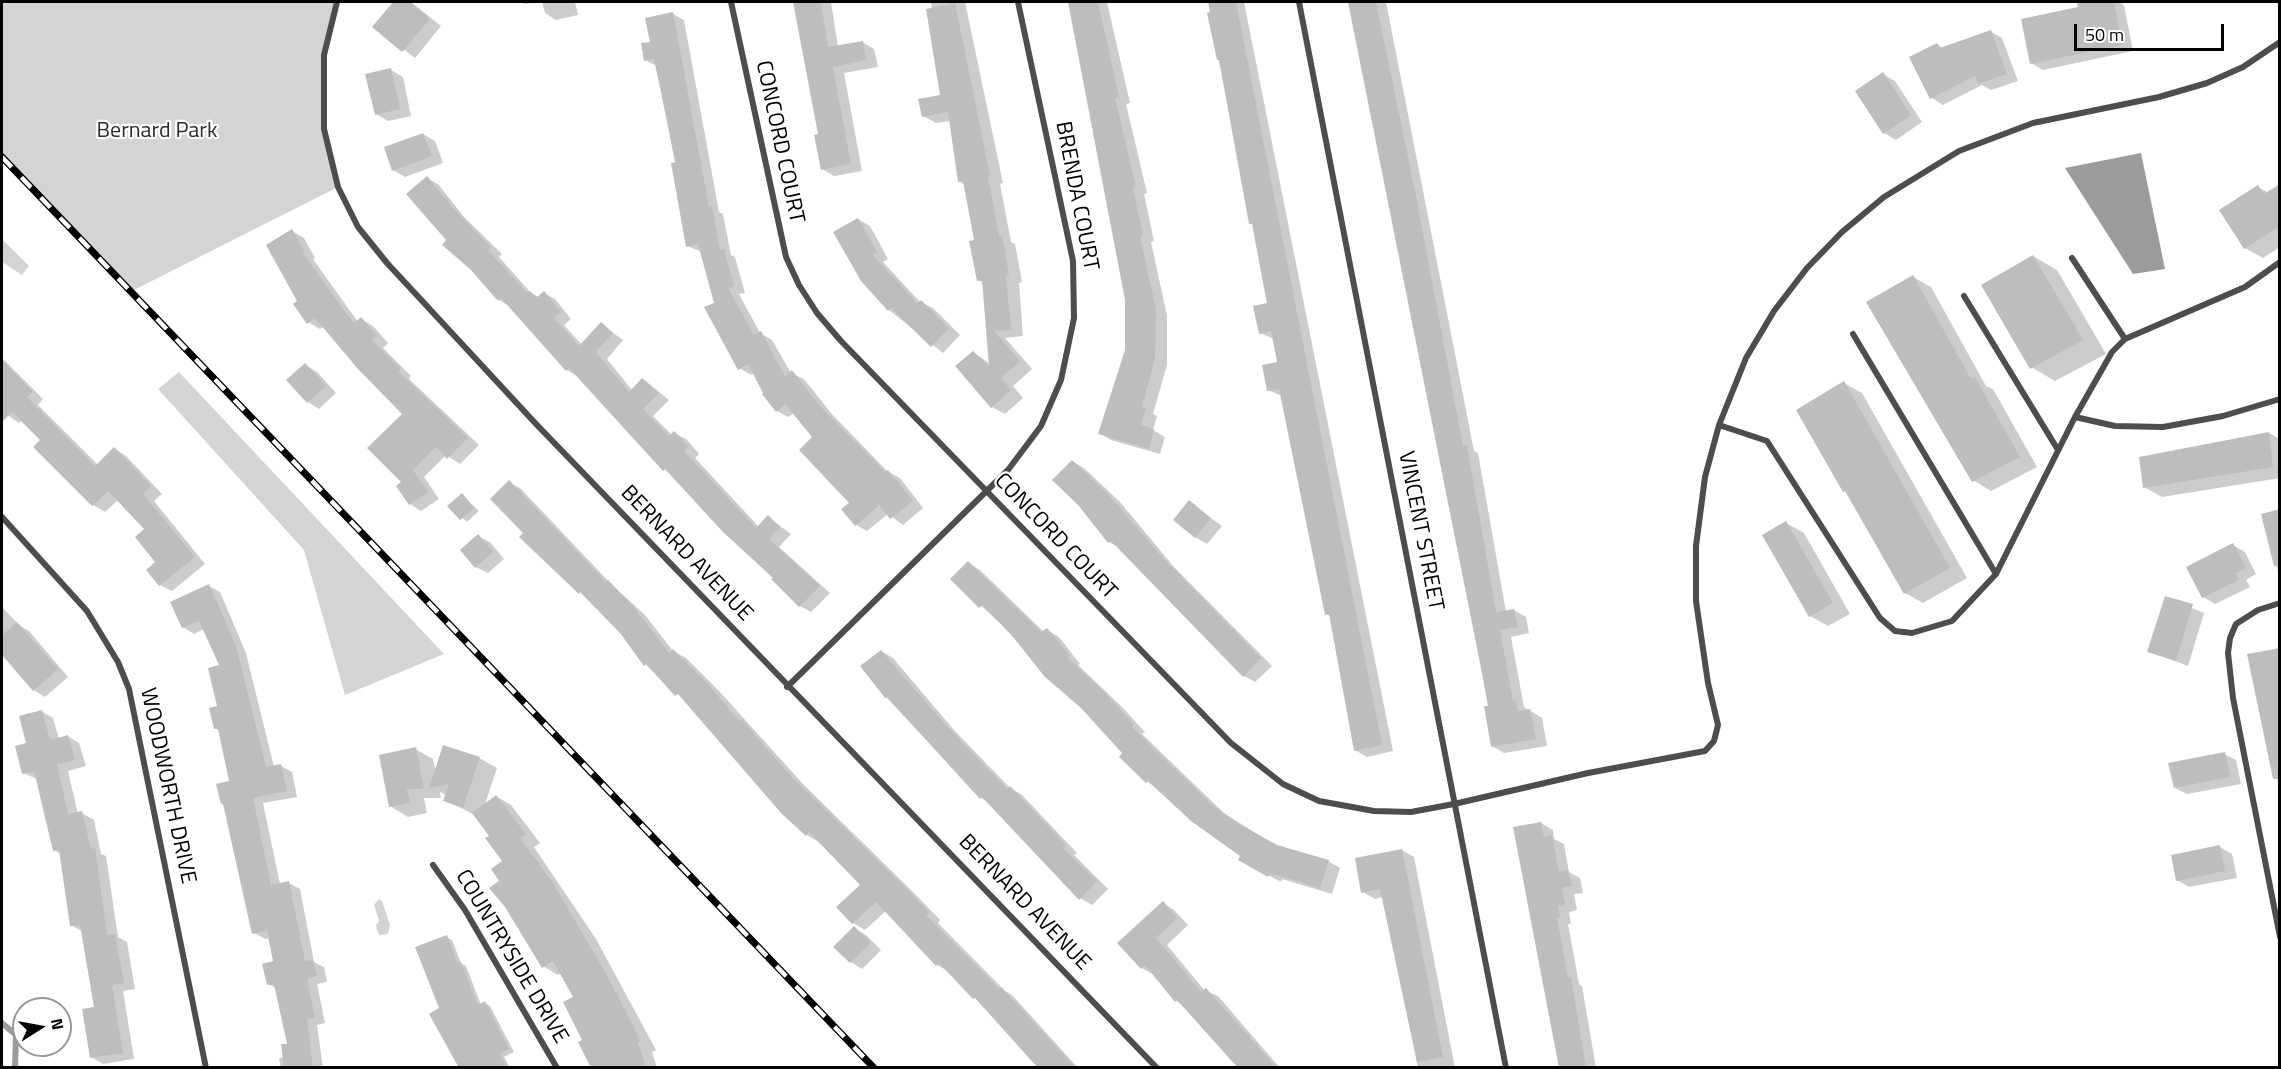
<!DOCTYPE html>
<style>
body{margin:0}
#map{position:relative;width:2281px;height:1069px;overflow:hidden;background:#fff;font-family:"Titillium Web",sans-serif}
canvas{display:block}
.frame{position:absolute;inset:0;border:3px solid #000;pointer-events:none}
.north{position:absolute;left:12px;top:997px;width:60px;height:60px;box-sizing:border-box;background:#fff;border:2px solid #999;border-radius:50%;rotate:79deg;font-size:16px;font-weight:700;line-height:24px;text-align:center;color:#000}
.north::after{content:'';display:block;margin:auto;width:21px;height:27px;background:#000;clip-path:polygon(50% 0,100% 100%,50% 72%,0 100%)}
.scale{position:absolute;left:2074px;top:24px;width:150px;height:27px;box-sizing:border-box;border:3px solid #000;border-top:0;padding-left:8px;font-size:18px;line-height:21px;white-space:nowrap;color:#000;-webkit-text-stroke:4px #fff;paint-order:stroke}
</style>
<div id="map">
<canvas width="2281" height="1069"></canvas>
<div class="frame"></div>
<div class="north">N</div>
<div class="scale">50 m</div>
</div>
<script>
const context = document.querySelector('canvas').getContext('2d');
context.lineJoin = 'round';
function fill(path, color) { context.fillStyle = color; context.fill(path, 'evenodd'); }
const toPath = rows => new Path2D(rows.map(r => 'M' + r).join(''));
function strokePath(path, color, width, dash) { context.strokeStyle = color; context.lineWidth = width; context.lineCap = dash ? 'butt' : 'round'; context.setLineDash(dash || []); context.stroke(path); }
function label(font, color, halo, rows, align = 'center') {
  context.font = font + ' "Titillium Web",sans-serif'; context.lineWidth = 4.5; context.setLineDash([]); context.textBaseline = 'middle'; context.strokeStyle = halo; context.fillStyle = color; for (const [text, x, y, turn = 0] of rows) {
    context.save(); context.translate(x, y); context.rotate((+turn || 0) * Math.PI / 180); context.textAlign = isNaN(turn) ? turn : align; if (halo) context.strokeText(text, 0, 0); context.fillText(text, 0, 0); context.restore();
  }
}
fill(toPath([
 [2,2,337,2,324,55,324,129,338,187,130,292,2,157],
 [2,239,29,266,22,275,2,262],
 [179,372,444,654,345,695,304,550,158,389],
 [379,899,382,901,390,925,388,934,380,935,377,931,376,925,379,921,374,905]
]), '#d4d4d4');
fill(toPath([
 [2141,153,2165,269,2133,274,2065,168]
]), '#9b9b9b');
fill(toPath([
 [395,2,411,2,441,26,415,58,374,27],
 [519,2,540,2,525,4],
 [542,2,575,2,578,15,556,20,545,13],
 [794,2,831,2,838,47,862,42,874,49,878,67,844,73,862,171,834,176,822,169,820,135],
 [931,2,965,2,1003,183,1000,184,1011,242,1015,244,1022,282,1019,283,1023,336,1005,338,1032,369,1013,386,1023,398,1005,414,992,407,973,352,990,364,984,283,978,280,976,241,966,185,960,182,951,121,936,123,923,116,942,96],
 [1069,2,1107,2,1130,103,1126,104,1147,193,1144,194,1154,241,1151,242,1167,316,1167,365,1153,414,1157,416,1153,430,1165,437,1160,454,1111,440,1100,433,1126,350,1127,300],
 [1209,2,1244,2,1393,751,1367,757,1355,750,1331,616,1326,614,1282,396,1268,390,1278,363,1274,339,1260,333,1268,304,1254,225,1250,223,1244,178,1209,14,1212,13],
 [1350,2,1386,2,1474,451,1478,453,1506,612,1514,610,1526,617,1529,633,1511,637,1524,707,1542,718,1547,746,1504,753,1492,746,1489,707,1481,662],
 [2094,2,2119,2,2124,5,2133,51,2043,70,2031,63,2080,9,2079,4],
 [673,14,684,20,719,212,723,214,731,255,735,257,745,293,739,294,760,333,772,340,791,373,804,379,831,413,887,471,900,478,923,508,903,525,888,514,867,531,856,525,851,503,814,438,794,413,788,417,777,411,754,373,751,375,739,368,715,304,702,252,687,246,677,163,657,66,645,60,651,43],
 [1990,31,2002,38,2018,81,1991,90,1982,85,1943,105,1932,98,1937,44,1944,49],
 [391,70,403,77,411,116,388,121,376,114],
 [1883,74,1895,81,1922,122,1896,140,1884,133],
 [423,134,435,141,443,163,405,177,393,170],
 [427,178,438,184,464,217,502,254,499,257,531,293,539,297,544,293,555,299,571,319,564,325,582,345,601,324,623,340,607,359,632,390,643,379,669,400,653,416,672,435,674,433,686,439,699,454,695,458,759,527,768,517,791,534,779,547,830,593,811,612,800,606,673,474,664,469,578,377,567,370,511,307,499,300,448,240],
 [2280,186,2280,247,2263,258,2245,248,2258,187,2269,193],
 [858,219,870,226,888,259,883,262,920,302,933,308,960,335,943,353,889,310],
 [292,231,304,238,315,258,313,259,358,322,361,319,373,326,388,343,383,348,411,376,409,379,479,445,460,464,446,455,424,477,439,499,421,511,410,504,403,483,405,414,324,326,320,329,308,322,299,301],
 [2033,256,2057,270,2106,354,2055,381,2031,367],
 [1913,277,1931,287,1986,386,1993,389,2037,467,1991,491,1973,480],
 [2,358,43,399,38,405,98,465,115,449,126,456,162,494,154,501,205,564,172,591,160,585,157,562,146,529,118,500,105,512,93,505,35,447,42,440,22,420,19,423,2,411],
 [305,365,317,372,336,393,319,409,308,402],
 [1844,383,1862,393,1967,578,1923,603,1905,593,1848,493,1844,491],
 [2269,433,2280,439,2280,478,2162,497,2144,487],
 [1072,461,1084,468,1120,502,1174,567,1272,666,1255,682,1244,676,1121,549,1109,542,1080,505],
 [509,482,521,489,612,585,645,615,673,651,686,658,720,692,803,784,918,897,940,920,938,923,1004,990,1013,996,1078,1068,1041,1068,981,1002,950,972,937,965,886,911,865,930,853,923,862,885,819,842,807,835,684,699,645,664,621,632,525,533],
 [462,495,479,511,467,522,449,506],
 [1189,502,1222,526,1207,544,1195,537],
 [2280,511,2280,578,2262,515],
 [1786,523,1804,533,1850,614,1828,626,1810,616],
 [478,536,490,542,504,559,488,573,476,567],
 [2233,545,2245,552,2256,574,2246,580,2250,587,2215,604,2203,597],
 [968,563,980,570,1044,632,1047,630,1059,637,1080,664,1078,665,1122,707,1145,732,1142,734,1224,813,1276,846,1328,861,1340,868,1332,894,1282,879,1281,882,1240,860,1242,855,1147,781,1124,753,1015,637,952,579],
 [209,586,220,592,246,653,274,767,281,766,292,772,297,797,263,803,280,884,289,883,300,889,314,962,324,967,327,982,317,984,325,1023,317,1025,323,1068,281,1068,279,1058,285,1057,289,1045,277,989,268,984,275,962,270,938,265,939,254,933,231,783,220,731,216,729,221,666,204,629,194,634,183,627],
 [2166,597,2204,613,2188,666,2149,651],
 [2,607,19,625,29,631,68,677,45,697,34,690,2,653],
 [881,651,893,658,954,730,1009,787,1022,795,1077,853,1074,855,1108,889,1092,905,1080,898,990,803,981,798,886,697],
 [41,711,53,718,59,739,67,736,79,743,86,766,68,771,78,814,82,813,94,820,101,854,106,856,118,937,127,942,135,989,123,991,134,1059,103,1064,91,1057,96,1008,83,932,71,925,61,854,54,850,37,779,23,773,28,744],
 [415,749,433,759,436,773,479,758,497,768,485,804,496,796,511,805,540,843,534,847,596,939,656,1050,652,1052,657,1068,591,1068,580,1043,584,1041,575,998,562,973,558,975,543,966,501,881,504,861,491,836,475,815,445,800,447,796,440,792,441,798,424,798,427,813,408,817,390,806],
 [2224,754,2236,760,2241,784,2187,794,2175,788],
 [1541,823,1553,830,1554,839,1564,844,1569,872,1580,878,1583,893,1574,894,1577,910,1569,912,1571,924,1568,924,1579,984,1582,986,1596,1068,1562,1068],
 [2220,847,2232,854,2237,878,2189,887,2177,880],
 [1402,850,1414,857,1455,1068,1418,1068,1383,897,1375,899,1363,892],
 [1163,903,1174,910,1188,925,1167,945,1205,991,1218,996,1280,1068,1241,1068,1185,1006,1176,1001,1154,975,1142,968],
 [854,928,866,935,881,950,862,969,851,962],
 [446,937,452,940,461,963,466,966,481,1005,485,1003,490,1006,514,1052,504,1057,510,1068,460,1068,441,1009]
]), '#0003');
strokePath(toPath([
 [2,1023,16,1035,15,1068]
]), '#9b9b9b', 6);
fill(toPath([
 [393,2,410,2,430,19,402,52,372,27],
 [793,2,821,2,828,47,863,41,866,60,833,67,851,164,821,170,814,135,818,134],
 [1068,2,1098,2,1119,97,1115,98,1136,187,1133,188,1143,235,1140,236,1156,309,1155,358,1142,407,1146,408,1141,425,1154,429,1149,449,1098,434,1125,350,1125,300],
 [1208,2,1236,2,1382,745,1354,751,1329,614,1325,615,1279,389,1267,391,1262,365,1277,362,1271,331,1259,334,1253,306,1267,303,1264,288,1252,224,1249,224,1219,60,1217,60,1207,13,1210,12],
 [1348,2,1376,2,1415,191,1463,446,1467,445,1496,612,1514,609,1518,627,1500,630,1513,701,1516,701,1518,711,1530,709,1536,739,1491,747,1484,706,1488,706,1480,663],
 [2086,2,2114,2,2122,45,2030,64,2021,19,2078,7,2077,3],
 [955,3,990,176,988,177,999,236,1002,235,1009,275,1006,276,1011,330,994,331,1020,361,1001,378,1011,390,991,408,955,366,973,351,989,366,982,280,977,281,969,241,974,240,963,181,958,182,948,112,922,117,918,99,940,95,926,9],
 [673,12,709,207,712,206,720,250,724,249,734,287,728,288,754,335,761,331,785,376,792,370,819,405,885,472,888,470,913,501,890,519,879,505,855,526,841,509,849,503,799,450,812,437,785,404,776,412,762,394,763,393,748,364,738,370,704,307,714,303,698,244,686,247,671,163,675,162,664,107,654,59,644,61,641,43,650,42,645,18],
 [1991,30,2007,74,1978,84,1975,76,1930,99,1909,57,1937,43,1940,48],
 [391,68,400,109,375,115,365,74],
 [1883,72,1911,115,1883,134,1855,91],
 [423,133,432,156,392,171,384,147],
 [427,176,453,208,491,247,488,250,527,293,530,291,536,298,544,291,561,312,554,318,579,346,601,322,613,333,596,352,629,392,642,378,659,393,643,409,669,436,674,431,689,447,684,451,756,528,768,515,780,527,769,539,820,586,799,607,771,579,773,578,722,531,665,469,663,471,569,368,566,371,501,298,498,301,470,269,442,245,446,240,406,194],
 [2280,184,2280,226,2244,249,2219,210,2258,185,2264,194],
 [858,218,877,252,873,255,917,303,921,300,949,328,931,347,891,308,888,311,861,281,833,232],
 [292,229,304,251,303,253,343,309,354,323,361,317,377,336,372,340,401,369,398,371,468,438,447,459,436,447,413,470,428,492,409,505,396,486,401,482,367,448,402,414,358,369,315,318,307,324,293,304,297,301,266,245],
 [2033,255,2083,340,2030,369,1981,285],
 [1913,275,1971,379,1975,377,2020,457,1972,482,1866,302],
 [2,360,33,392,27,397,95,466,114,447,151,486,143,494,195,557,159,586,146,570,155,562,135,537,144,529,108,491,92,506,33,447,40,440,12,412,2,422],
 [305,363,326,386,307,403,286,380],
 [1844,381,1950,568,1904,594,1845,491,1843,492,1796,410],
 [2269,432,2273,467,2143,488,2139,457],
 [1072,460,1108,494,1163,558,1261,658,1243,677,1111,541,1108,543,1079,506,1052,480],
 [509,480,606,582,608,580,633,606,669,653,673,649,708,684,739,721,741,719,791,776,906,888,929,912,926,915,999,989,1001,987,1076,1068,1038,1068,975,998,973,999,939,963,936,966,876,902,852,924,836,907,860,885,809,832,806,836,781,813,678,694,675,696,646,664,644,666,620,633,580,592,579,594,519,537,523,533,490,499],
 [462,493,474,508,460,520,447,506],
 [1189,500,1211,518,1195,538,1173,520],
 [2280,509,2280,565,2274,566,2261,514],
 [1786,521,1833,603,1809,617,1762,535],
 [478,534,493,552,475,568,460,550],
 [2233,543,2246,568,2236,573,2239,580,2202,598,2186,567],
 [968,561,1041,632,1047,628,1070,656,1068,658,1110,698,1134,725,1132,727,1212,805,1239,824,1277,845,1329,860,1320,888,1270,873,1268,877,1238,860,1240,856,1191,821,1148,781,1146,783,1119,757,1122,753,1081,708,1044,676,1014,638,983,605,979,608,950,579],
 [209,584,236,646,266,767,281,764,287,791,253,798,271,885,289,881,305,961,313,960,317,976,307,979,315,1018,307,1019,313,1068,284,1068,281,1044,287,1044,274,984,267,985,262,964,273,961,267,931,252,934,223,804,221,804,216,784,229,781,218,729,214,729,209,708,217,706,208,668,219,665,199,621,182,628,170,602],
 [2165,596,2193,604,2176,661,2147,652],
 [17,622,58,669,33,691,2,655,2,635],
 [2280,648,2280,779,2273,779,2247,654],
 [881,650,942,721,1007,789,1010,786,1066,845,1063,848,1097,881,1079,900,982,797,980,799,887,697,885,698,860,666],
 [42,710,50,740,68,735,75,760,57,764,68,814,82,811,91,849,95,848,107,935,115,934,124,983,112,985,123,1053,90,1058,82,1009,94,1007,80,925,70,926,59,850,53,851,34,771,22,774,15,746,26,743,19,716],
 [443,745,480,757,463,808,443,801,449,784,429,788],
 [416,747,424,789,407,789,410,803,389,807,379,755],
 [2225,752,2230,777,2174,788,2168,763],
 [496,795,526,834,520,838,553,883,604,970,641,1041,638,1043,646,1068,591,1068,578,1042,582,1040,563,1002,573,997,553,961,542,968,505,907,489,888,499,881,491,869,502,861,485,838,489,836,472,813],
 [1541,822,1544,837,1552,835,1559,872,1568,870,1572,886,1562,888,1565,904,1558,906,1560,918,1557,918,1568,978,1571,977,1586,1068,1559,1068,1513,827],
 [2220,845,2225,871,2176,881,2171,855],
 [1402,849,1443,1057,1417,1062,1380,889,1361,893,1355,858],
 [1163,901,1177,918,1156,938,1201,992,1206,988,1277,1068,1238,1068,1177,1000,1175,1002,1145,965,1141,969,1117,943],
 [854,926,871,943,850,963,833,947],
 [447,935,457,962,460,961,478,1005,485,1001,509,1049,500,1054,507,1068,459,1068,429,1014,439,1008,415,947]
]), '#bdbdbd');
strokePath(toPath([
 [337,2,324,55,324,129,338,187,358,227,387,263,537,425,1157,1068],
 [731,2,786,257,799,285,817,313,841,341,1231,743,1283,784,1319,801,1374,811,1411,812,1454,804,1588,773,1705,751,1714,741,1718,725,1708,683,1696,601,1696,546,1705,477,1719,425,1746,358,1774,311,1807,268,1842,232,1884,197,1959,151,2033,123,2159,97,2207,83,2243,67,2280,42],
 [1299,2,1506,1068],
 [2072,258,2125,339],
 [1964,296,2058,450],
 [1853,334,1996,574],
 [2075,417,2115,426,2163,427,2223,416,2280,399],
 [1719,425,1767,441,1880,618,1895,631,1912,633,1952,621,1996,574,2075,417,2112,352,2125,339,2245,287,2280,262],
 [2,517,87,611,118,662,129,689,206,1068],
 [2280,603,2258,610,2236,624,2230,638,2228,653,2233,698,2280,937],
 [787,687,1008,470,1041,426,1061,380,1074,318,1073,261,1018,2],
 [433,865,465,910,557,1068]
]), '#4d4d4d', 6);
const rail = toPath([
 [2,157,874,1068]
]);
strokePath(rail, '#000', 7);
strokePath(rail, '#fff', 4.5, [14]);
label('22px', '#2b2b2b', '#fff', [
 ["Bernard Park",157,132]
]);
label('22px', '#000', '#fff', [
 ["CONCORD COURT",779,142,78],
 ["BRENDA COURT",1076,196,79],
 ["VINCENT STREET",1420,531,79],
 ["CONCORD COURT",1055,537,46],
 ["BERNARD AVENUE",686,554,46],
 ["WOODWORTH DRIVE",167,786,78],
 ["BERNARD AVENUE",1024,903,46],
 ["COUNTRYSIDE DRIVE",511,957,59]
]);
</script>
